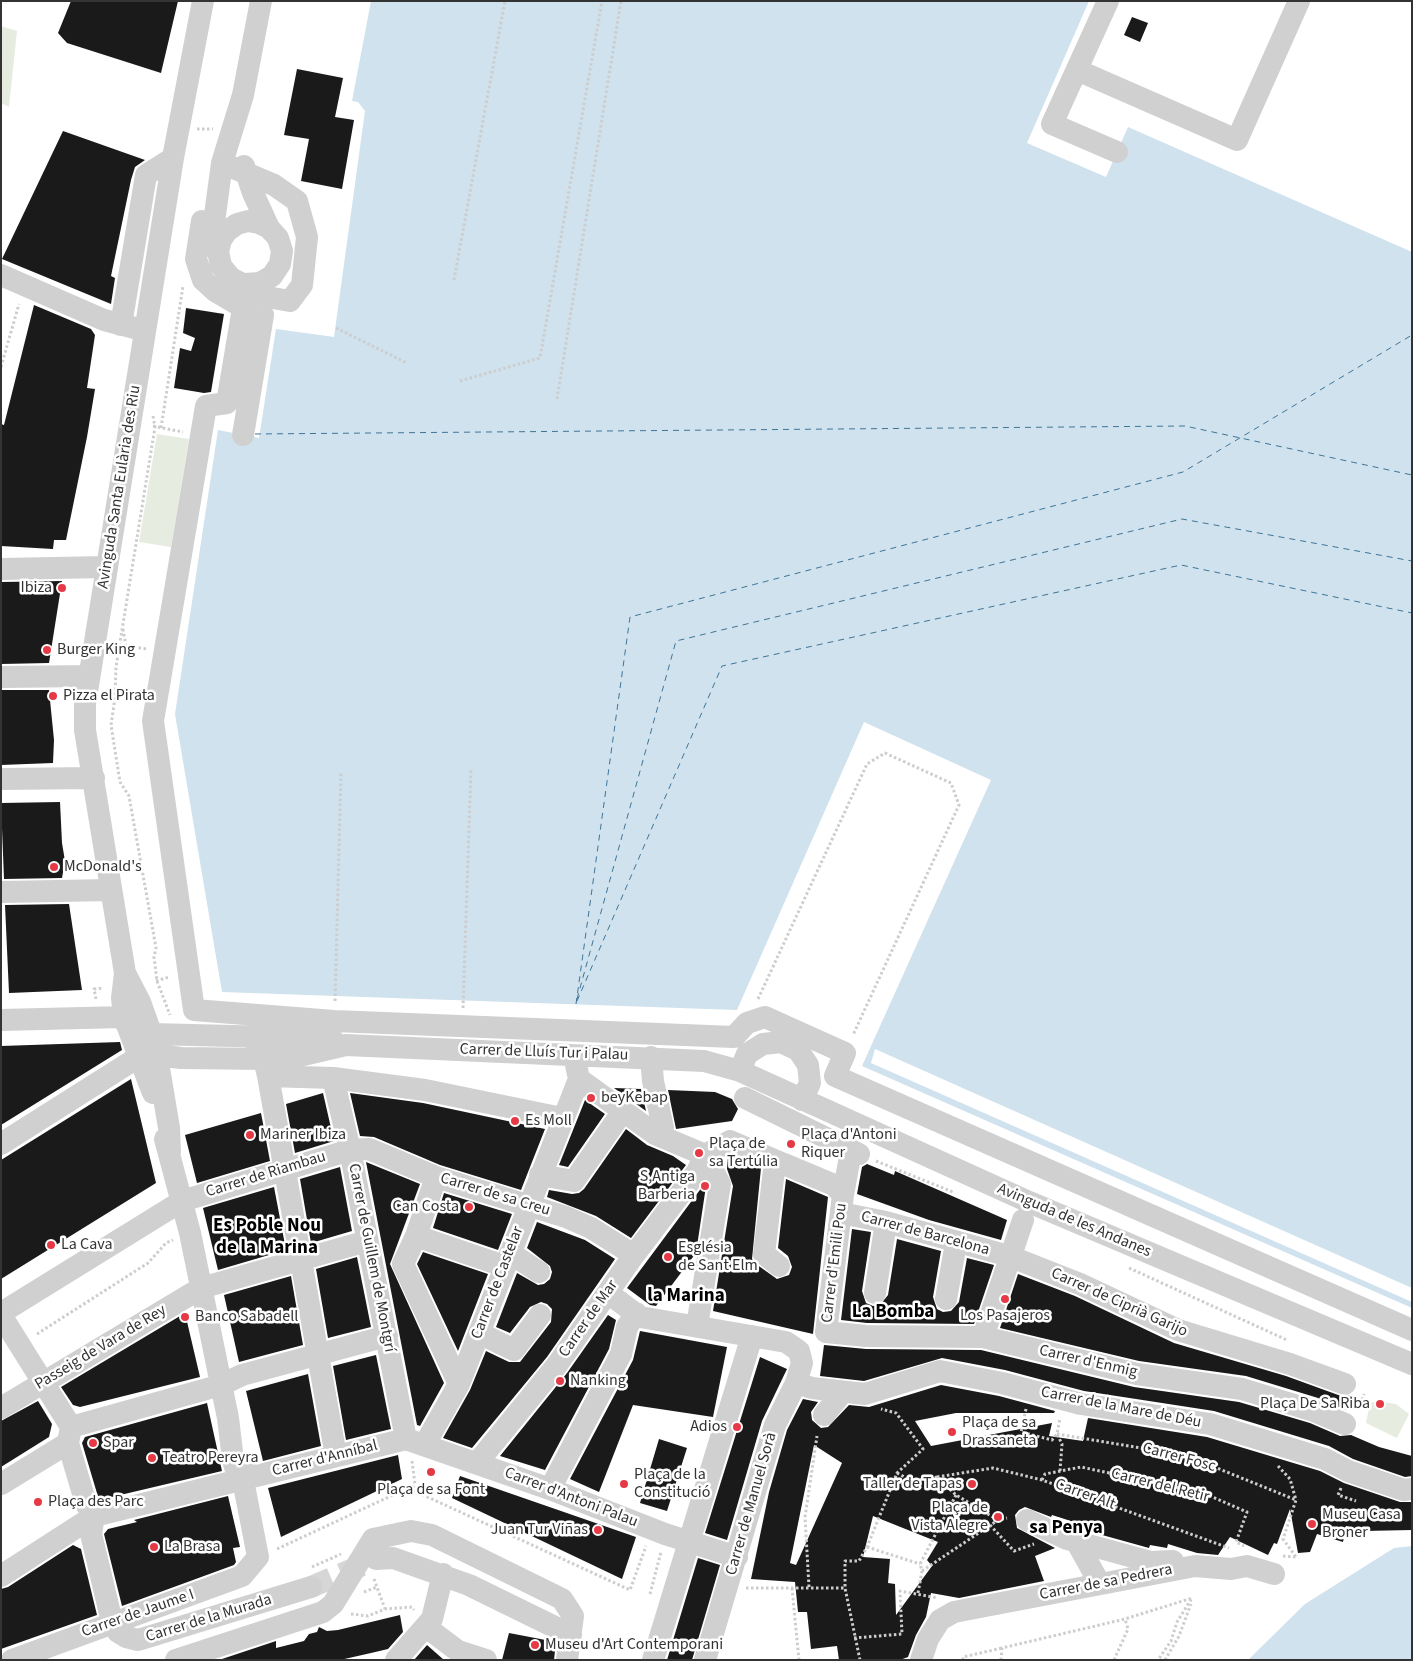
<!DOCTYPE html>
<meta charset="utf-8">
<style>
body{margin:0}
#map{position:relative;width:1413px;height:1661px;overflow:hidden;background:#fff;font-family:"Source Sans 3",sans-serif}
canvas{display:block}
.frame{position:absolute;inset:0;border:2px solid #333;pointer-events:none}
</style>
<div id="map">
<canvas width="1413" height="1661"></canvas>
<div class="frame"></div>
</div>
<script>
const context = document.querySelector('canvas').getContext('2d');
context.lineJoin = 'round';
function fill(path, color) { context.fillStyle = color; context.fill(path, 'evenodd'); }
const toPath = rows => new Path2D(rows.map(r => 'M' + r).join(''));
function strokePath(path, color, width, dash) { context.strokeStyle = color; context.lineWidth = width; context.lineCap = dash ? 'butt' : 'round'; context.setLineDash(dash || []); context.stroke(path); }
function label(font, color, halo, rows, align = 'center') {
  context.font = font + ' "Source Sans 3",sans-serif'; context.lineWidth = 5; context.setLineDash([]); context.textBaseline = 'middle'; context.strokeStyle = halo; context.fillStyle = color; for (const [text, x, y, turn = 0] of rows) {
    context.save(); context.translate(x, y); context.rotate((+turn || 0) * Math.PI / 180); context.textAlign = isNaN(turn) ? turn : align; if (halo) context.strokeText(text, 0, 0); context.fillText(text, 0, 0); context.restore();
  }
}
fill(toPath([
 [1,26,17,31,9,107,1,103],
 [157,434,189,439,171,547,139,542],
 [1377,1401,1396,1404,1409,1414,1397,1438,1366,1423,1370,1403]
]), '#e6ecdf');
fill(toPath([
 [371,1,1089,1,1027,143,1106,177,1128,127,1412,252,1412,1308,862,1066,991,780,864,722,737,1010,222,992,175,714,218,430,259,438,276,329,334,337,365,111,358,102,352,101],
 [1412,1546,1412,1660,1248,1660,1305,1604,1394,1548]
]), '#cfe2ee');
fill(toPath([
 [875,1049,1412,1288,1412,1302,871,1063]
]), '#fff');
strokePath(toPath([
 [255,434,1185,426,1412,475],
 [577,999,676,641,1182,519,1412,561],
 [577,1001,722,666,1181,565,1412,613],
 [576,1004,630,617,1183,472,1412,335]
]), '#3f7597', 1, [6, 5]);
fill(toPath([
 [71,1,178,1,161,73,67,43,58,33],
 [1132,17,1148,23,1140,42,1124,35],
 [297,69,343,78,335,117,354,120,342,189,301,181,309,139,284,135],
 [63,131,145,160,135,167,131,180,111,276,115,278,111,304,2,259],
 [34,305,91,329,95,335,87,388,95,389,87,437,66,540,54,540,53,549,1,546,1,424,4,425],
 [186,308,224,314,211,392,204,393,174,388,180,348,191,351,195,338,183,333],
 [62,581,49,663,1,664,1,582],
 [1,690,49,690,54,740,53,763,1,765],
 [60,802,62,843,65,861,62,878,4,879,1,803],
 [69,904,82,990,9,993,5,905],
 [120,1042,122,1050,1,1125,1,1046],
 [131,1079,156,1183,1,1279,1,1160],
 [614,1088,641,1089,646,1111],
 [668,1090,715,1092,732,1099,738,1109,732,1121,676,1129],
 [323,1093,334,1141,295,1153,286,1104],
 [350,1093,423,1103,545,1129,521,1190,440,1165,374,1137,360,1136],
 [585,1100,605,1114,568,1167,559,1165],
 [261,1113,270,1161,197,1183,185,1135],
 [626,1129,647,1145,673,1156,686,1165,631,1238,596,1216,547,1197,549,1190,572,1194,579,1193,584,1189],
 [731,1156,761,1168,752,1259,756,1264,777,1279,789,1275,792,1267,788,1256,778,1248,786,1179,828,1197,813,1334,713,1311,733,1186,727,1169,728,1157],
 [366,1162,420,1184,390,1264,444,1383,420,1426,417,1425],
 [867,1164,894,1175,895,1171,1007,1220,1001,1240,929,1220,857,1194,862,1167],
 [340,1167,352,1231,311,1243,300,1179],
 [705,1183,706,1186,696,1253,656,1306,650,1305,627,1288],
 [274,1187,286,1250,218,1270,203,1208],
 [444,1193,512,1214,498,1250,433,1228],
 [537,1222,585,1240,615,1259,547,1357,472,1448,443,1438,470,1390,486,1351,509,1362,520,1362,551,1322,552,1309,547,1304,541,1302,530,1307,510,1333,496,1327,517,1273,538,1285,544,1284,550,1279,552,1272,550,1266,527,1248],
 [852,1229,871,1232,862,1291,866,1303,873,1306,880,1305,888,1295,897,1239,941,1251,933,1297,937,1309,943,1312,951,1311,959,1302,967,1258,994,1265,974,1324,867,1323,841,1320],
 [423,1252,488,1274,458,1351,417,1264],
 [357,1257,371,1327,328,1338,316,1269],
 [1018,1274,1075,1296,1174,1343,1286,1376,1341,1396,1352,1395,1346,1410,1318,1398,1246,1376,1139,1361,1000,1328],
 [291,1276,303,1345,239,1362,224,1295],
 [185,1313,200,1377,80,1407,73,1405,61,1387],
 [608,1315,616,1320,609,1349,545,1470,500,1456,567,1373],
 [640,1331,727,1347,713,1417,633,1405,599,1492,570,1479,633,1360],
 [824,1345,866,1349,981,1350,1134,1387,1239,1402,1310,1423,1340,1436,1351,1435,1379,1447,1412,1456,1412,1476,1405,1477,1353,1459,1329,1446,1214,1411,1084,1391,1005,1370,942,1358,864,1381,820,1376],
 [376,1355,391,1429,346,1440,333,1366],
 [760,1357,787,1369,762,1421,727,1540,705,1533],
 [308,1374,321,1446,263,1461,246,1391],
 [941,1385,999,1396,1055,1411,1054,1413,956,1413,915,1421,931,1446,1052,1423,1049,1436,1083,1441,1088,1418,1207,1437,1320,1471,1344,1483,1400,1502,1412,1502,1412,1530,1363,1531,1346,1526,1343,1542,1317,1534,1310,1552,1298,1553,1290,1509,1277,1544,1274,1543,1268,1555,1230,1537,1218,1555,1197,1553,1168,1544,1167,1548,1150,1545,1149,1548,1077,1528,1077,1523,1052,1515,1051,1517,1025,1507,1019,1510,1015,1515,1017,1528,1055,1548,1035,1556,1044,1581,959,1598,931,1593,926,1617,916,1635,908,1657,900,1660,839,1660,837,1646,811,1649,807,1612,798,1612,795,1582,751,1579,769,1492,787,1430,803,1399,818,1402,811,1412,812,1420,821,1428,828,1427,849,1405,869,1407],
 [814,1445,842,1463,796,1565,790,1563],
 [873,1516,938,1542,927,1560,932,1566,896,1615,895,1584,888,1583,890,1559,863,1557],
 [38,1401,52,1424,49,1437,1,1467,1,1421],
 [207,1403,222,1471,99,1500,82,1443,85,1437],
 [659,1439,687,1448,667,1511,640,1503],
 [398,1455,402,1479,281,1537,268,1488],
 [460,1476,636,1537,622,1579,452,1498],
 [228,1496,240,1547,233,1548,236,1562,234,1565,122,1606,104,1534,108,1529,137,1522,134,1520],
 [73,1545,81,1549,97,1615,1,1649,1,1589,8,1587],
 [698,1558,720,1565,692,1660,667,1660],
 [400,1615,403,1632,388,1649,371,1653,340,1660,219,1660,276,1641,276,1648,304,1641,309,1634,317,1632,319,1627,327,1631,338,1630],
 [509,1633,556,1642,554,1660,502,1660],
 [427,1645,444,1660,414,1660]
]), '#1a1a1a');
strokePath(toPath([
 [311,1587,365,1564]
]), '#d6d6d6', 22, [22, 11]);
strokePath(toPath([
 [197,129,213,129],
 [454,280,505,1],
 [336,328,407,363],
 [1,367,19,304],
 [460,381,540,358,602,1],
 [557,399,621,1],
 [153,416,155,427,116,667,115,698,111,725,120,782,129,796,156,948,154,957,157,981,170,1015],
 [153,426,183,432],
 [161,428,183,286],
 [123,629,126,646,147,649],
 [156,981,169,977],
 [96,999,94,989,103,988],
 [758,999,867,764,885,753,951,783,959,805,853,1035],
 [335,1001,341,772],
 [463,1008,471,768],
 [876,1161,953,1192],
 [1129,1268,1287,1340],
 [37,1334,148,1263,166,1243,173,1240],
 [1026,1409,1021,1432,1052,1440,1057,1434],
 [1358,1409,1364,1394],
 [1057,1434,1147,1449,1202,1462,1296,1500],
 [412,1461,415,1484,412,1489],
 [1278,1466,1290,1479,1296,1500,1283,1539,1296,1557],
 [1060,1471,1062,1444,1057,1434,1060,1418],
 [897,1473,912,1481,937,1477,956,1495,998,1520],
 [937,1477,993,1468,1042,1480,1229,1548],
 [1042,1480,1045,1474,1081,1467,1203,1493,1247,1512,1236,1542,1244,1546],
 [1341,1488,1338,1495,1356,1501],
 [990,1525,1014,1551,1034,1544],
 [867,1547,920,1564],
 [277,1549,408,1488,630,1590,646,1546],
 [1283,1556,1296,1557],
 [312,1567,341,1554],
 [922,1571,998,1520,1007,1518],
 [374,1579,385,1609],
 [809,1587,805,1517,817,1436],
 [746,1588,845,1588],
 [792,1588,799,1660],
 [364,1592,377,1587],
 [918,1593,922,1571,920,1564,956,1495],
 [650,1594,661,1552],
 [351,1614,368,1616,385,1609,412,1607,414,1610],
 [854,1638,902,1634,900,1591,938,1598],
 [860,1660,845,1588,845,1561,859,1561,867,1547,897,1473,923,1449,896,1413,881,1409],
 [963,1660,963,1657,1002,1648],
 [1001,1660,1002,1648,1125,1619,1192,1598,1177,1622,1171,1641,1158,1660],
 [1114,1660,1128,1629,1125,1619],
 [1165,1660,1179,1636,1191,1604]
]), '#cdcdcd', 3, [2.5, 2.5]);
strokePath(toPath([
 [1108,1,1052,124,1117,152],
 [1077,70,1237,140,1299,1],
 [222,163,274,185,297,201,307,237,302,285,290,301,267,297,231,278,221,266,218,251,221,240,227,231,237,224,248,221,259,223,269,228,278,238,282,251,280,264,272,276,260,283,245,284],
 [244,166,253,193,269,228],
 [202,221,196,259,203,280,215,291,249,311,261,328],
 [217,250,211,245,222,163,243,95,261,1],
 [1,275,104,320,135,328],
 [243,308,227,403,206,406,153,721,194,1010,334,1021,734,1037,747,1023,765,1017,845,1053,835,1076,1412,1330],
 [121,325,146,175,173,158],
 [243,435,263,315],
 [1,569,107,567],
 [1,677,89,676],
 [1,779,94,778],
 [1,892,111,890],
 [125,973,122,998,124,1017,153,1093],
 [1,1020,124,1017],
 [125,1022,158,1055,181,1058,264,1059,299,1056,346,1045,704,1061,740,1071,1029,1202,1412,1364],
 [151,1034,314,1038,335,1042],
 [264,1036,258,1042,257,1048,264,1059,268,1076,336,1456],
 [651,1057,653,1081,663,1128],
 [576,1065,579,1079,655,1134,705,1155,720,1184,697,1326],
 [740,1071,747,1054,763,1044,781,1042,798,1050,808,1065,810,1083,802,1100],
 [268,1076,333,1078,425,1090,562,1118],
 [333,1078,350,1150,406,1439],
 [745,1098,859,1154],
 [165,1139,190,1233,228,1418,233,1460,235,1467,243,1480],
 [1,1144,140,1056,154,1055],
 [851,1151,843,1195,826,1332,866,1336,983,1337,1137,1374,1242,1389,1314,1411,1345,1424],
 [170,1152,169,1128,155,1044,140,1002,125,973,85,730,85,704,173,158,203,1],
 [540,1175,574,1181,623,1111],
 [436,1177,416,1236,403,1264,459,1384],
 [841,1213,886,1222,1009,1256,1080,1284,1178,1330,1290,1364,1345,1384],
 [416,1236,504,1266],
 [510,1253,539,1272],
 [779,1266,764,1254,774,1170,784,1164,834,1185,843,1195],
 [608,1293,640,1317,786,1342,799,1351,802,1363,796,1383,775,1425,705,1660],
 [875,1293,886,1222],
 [946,1299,956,1243],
 [1,1313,182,1201,350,1150,369,1149,436,1177,566,1217,591,1228,634,1255],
 [1,1315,71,1427,68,1443,86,1504,94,1516,91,1534,112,1622,118,1632,126,1637,138,1640,311,1587],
 [479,1333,514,1350,540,1315],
 [983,1337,1023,1220],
 [796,1383,812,1388,865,1394,940,1371,1002,1383,1081,1404,1210,1424,1325,1459,1348,1471,1404,1490,1412,1489],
 [1,1408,201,1288,367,1241],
 [824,1415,842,1393],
 [71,1427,221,1385,242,1375,387,1336],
 [425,1444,459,1384,579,1079],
 [477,1463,557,1365,634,1255,697,1172,705,1155,730,1141,784,1164],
 [1,1484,68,1443],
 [550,1489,621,1354,627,1327,636,1313],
 [1027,1520,1067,1539,1151,1562,1173,1561],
 [1076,1541,1100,1584],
 [376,1559,393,1558,469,1585,571,1635],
 [1,1576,94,1516,406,1439,550,1489,665,1534,737,1557],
 [426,1627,458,1651,486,1660],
 [12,1660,242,1576,258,1557,243,1480,247,1465],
 [176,1660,323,1612,333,1604,373,1539,411,1531,432,1535,562,1599,573,1616,567,1660],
 [396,1660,432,1619,443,1574],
 [653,1660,752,1336],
 [921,1660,928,1639,940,1620,954,1612,1195,1566,1231,1569,1247,1566,1274,1574]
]), '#d0d0d0', 22);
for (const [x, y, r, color] of [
 [62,588,5,"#e63946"],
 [47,650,5,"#e63946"],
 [53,696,5,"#e63946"],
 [54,867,5,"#e63946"],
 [591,1098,5,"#e63946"],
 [515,1121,5,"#e63946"],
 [250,1135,5,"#e63946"],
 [791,1144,5,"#e63946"],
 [699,1153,5,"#e63946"],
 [705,1186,5,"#e63946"],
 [469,1207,5,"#e63946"],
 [51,1245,5,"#e63946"],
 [668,1257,5,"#e63946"],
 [1005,1299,5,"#e63946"],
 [185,1317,5,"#e63946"],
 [560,1381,5,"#e63946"],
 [1380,1404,5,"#e63946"],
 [737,1427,5,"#e63946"],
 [952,1432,5,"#e63946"],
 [93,1443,5,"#e63946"],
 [152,1458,5,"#e63946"],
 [431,1472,5,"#e63946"],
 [624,1484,5,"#e63946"],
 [972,1484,5,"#e63946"],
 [38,1502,5,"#e63946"],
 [998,1517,5,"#e63946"],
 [1312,1524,5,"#e63946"],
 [598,1530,5,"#e63946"],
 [154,1547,5,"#e63946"],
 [535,1645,5,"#e63946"]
]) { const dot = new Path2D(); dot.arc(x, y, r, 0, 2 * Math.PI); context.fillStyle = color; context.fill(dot); strokePath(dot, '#fff', 2); }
label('16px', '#333', '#fff', [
 ["Avinguda Santa Eulària des Riu",120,487,-81],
 ["Carrer de Lluís Tur i Palau",544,1053,2],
 ["Carrer de Riambau",266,1175,-17],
 ["Carrer de sa Creu",495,1195,17],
 ["Avinguda de les Andanes",1074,1221,23],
 ["Carrer de Barcelona",925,1234,15],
 ["Carrer de Guillem de Montgrí",371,1258,79],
 ["Carrer d'Emili Pou",835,1263,-83],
 ["Carrer de Castelar",498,1283,-69],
 ["Carrer de Ciprià Garijo",1119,1303,24],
 ["Carrer de Mar",589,1319,-55],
 ["Passeig de Vara de Rey",101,1348,-31],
 ["Carrer d'Enmig",1088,1362,13],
 ["Carrer de la Mare de Déu",1121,1408,11],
 ["Carrer Fosc",1179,1458,15],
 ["Carrer d'Anníbal",325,1459,-14],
 ["Carrer del Retir",1160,1486,14],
 ["Carrer Alt",1085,1495,20],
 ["Carrer d'Antoni Palau",571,1498,21],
 ["Carrer de Manuel Sorà",752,1504,-74],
 ["Carrer de sa Pedrera",1106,1583,-11],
 ["Carrer de Jaume I",138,1614,-19],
 ["Carrer de la Murada",209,1619,-17]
]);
label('16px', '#333', '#fff', [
 ["Ibiza",52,588,"right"],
 ["Burger King",57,650],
 ["Pizza el Pirata",63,696],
 ["McDonald's",64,867],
 ["beyKebap",601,1098],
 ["Es Moll",525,1121],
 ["Mariner Ibiza",260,1135],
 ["Plaça d'Antoni",801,1135],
 ["Riquer",801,1153],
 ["Plaça de",709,1144],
 ["sa Tertúlia",709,1162],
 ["S,Antiga",695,1177,"right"],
 ["Barberia",695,1195,"right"],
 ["Can Costa",459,1207,"right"],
 ["La Cava",61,1245],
 ["Església",678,1248],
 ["de Sant Elm",678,1266],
 ["Los Pasajeros",1005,1316,"center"],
 ["Banco Sabadell",195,1317],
 ["Nanking",570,1381],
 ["Plaça De Sa Riba",1370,1404,"right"],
 ["Plaça de sa",962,1423],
 ["Drassaneta",962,1441],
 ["Adios",727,1427,"right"],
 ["Spar",103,1443],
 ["Teatro Pereyra",162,1458],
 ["Plaça de la",634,1475],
 ["Constitució",634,1493],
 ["Taller de Tapas",962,1484,"right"],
 ["Plaça de sa Font",431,1490,"center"],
 ["Plaça des Parc",48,1502],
 ["Plaça de",988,1508,"right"],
 ["Vista Alegre",988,1526,"right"],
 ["Museu Casa",1322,1515],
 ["Broner",1322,1533],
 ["Juan Tur Viñas",588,1530,"right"],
 ["La Brasa",164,1547],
 ["Museu d'Art Contemporani",545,1645]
], 'left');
label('bold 19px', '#000', '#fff', [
 ["Es Poble Nou",267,1227],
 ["de la Marina",267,1249],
 ["la Marina",686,1297],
 ["La Bomba",893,1313],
 ["sa Penya",1066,1529]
]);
</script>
